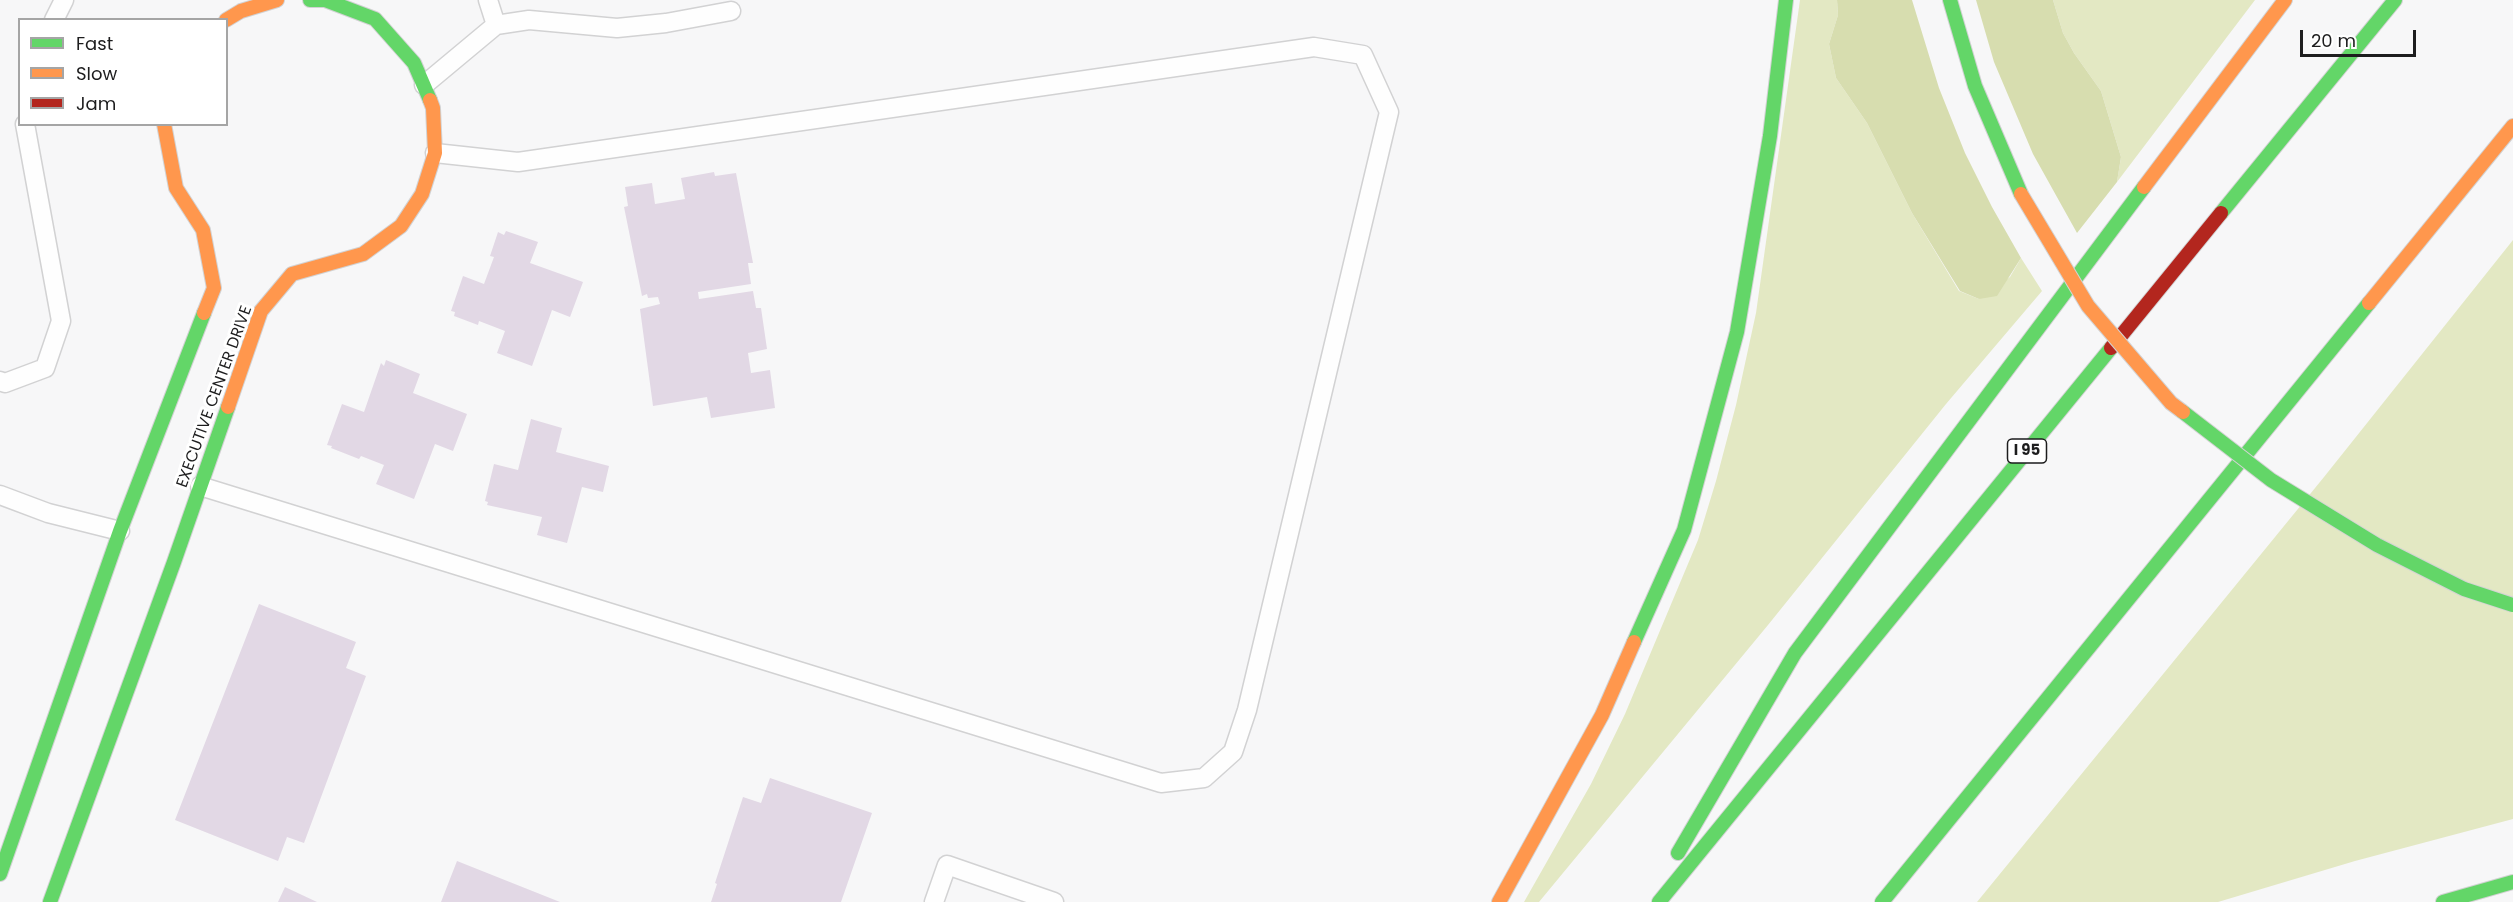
<!DOCTYPE html>
<style>
body{margin:0}
#map{position:relative;width:2513px;height:902px;overflow:hidden;background:#f7f7f8;font-family:Poppins,sans-serif}
canvas{display:block}
.legend{position:absolute;left:18px;top:18px;width:210px;height:108px;box-sizing:border-box;background:#fff;border:2px solid #a5a5a5;margin:0;padding:8px 10px;list-style:none;font-size:18px;color:#1d1d1e}
.legend li{display:flex;align-items:center;gap:12px;height:30px}
.legend b{width:30px;border:2px solid #a5a5a5}
.scale{position:absolute;left:2300px;top:30px;width:116px;height:27px;box-sizing:border-box;border:3px solid #1d1d1e;border-top:0;padding-left:8px;font-size:18px;line-height:21px;white-space:nowrap;color:#1d1d1e;-webkit-text-stroke:4px #fff;paint-order:stroke}
</style>
<div id="map">
<canvas width="2513" height="902"></canvas>
<ul class="legend">
<li><b style="height:8px;background:#63d668"></b>Fast</li>
<li><b style="height:8px;background:#ff974d"></b>Slow</li>
<li><b style="height:8px;background:#b3261e"></b>Jam</li>
</ul>
<div class="scale">20 m</div>
</div>
<script>
const context = document.querySelector('canvas').getContext('2d');
context.lineJoin = 'round';
function fill(path, color) { context.fillStyle = color; context.fill(path, 'evenodd'); }
const toPath = rows => new Path2D(rows.map(r => 'M' + r).join(''));
function strokePath(path, color, width, dash) { context.strokeStyle = color; context.lineWidth = width; context.lineCap = dash ? 'butt' : 'round'; context.setLineDash(dash || []); context.stroke(path); }
function label(font, color, halo, rows, align = 'center') {
  context.font = font + ' Poppins,sans-serif'; context.lineWidth = 6; context.setLineDash([]); context.textBaseline = 'middle'; context.strokeStyle = halo; context.fillStyle = color; for (const [text, x, y, turn = 0] of rows) {
    context.save(); context.translate(x, y); context.rotate((+turn || 0) * Math.PI / 180); context.textAlign = isNaN(turn) ? turn : align; if (halo) context.strokeText(text, 0, 0); context.fillText(text, 0, 0); context.restore();
  }
}
fill(toPath([
 [1800,0,1837,0,1838,15,1829,44,1836,78,1867,123,1912,213,1959,291,1979,299,2010,277,2021,258,2042,291,1946,404,1768,625,1539,902,1524,902,1591,784,1625,714,1698,540,1716,481,1736,405,1756,313],
 [2053,0,2255,0,2117,182,2121,157,2101,91,2074,53,2063,33],
 [2513,240,2513,819,2355,861,2218,902,1977,902,2324,477]
]), '#e3e8c3');
fill(toPath([
 [1837,0,1912,0,1939,88,1965,153,1992,207,2021,258,1997,296,1979,299,1960,291,1912,213,1867,123,1836,78,1829,44,1838,15],
 [1976,0,2053,0,2063,33,2074,53,2101,91,2121,157,2117,182,2077,233,2033,154,1994,62]
]), '#d7ddaf');
fill(toPath([
 [714,172,715,176,736,173,753,263,748,263,751,284,698,292,699,299,753,291,756,308,761,308,767,349,748,353,751,373,770,370,775,408,711,418,707,397,653,406,640,309,660,304,658,297,648,298,647,294,642,296,624,207,628,206,625,187,652,183,655,204,685,199,681,178],
 [506,231,538,242,530,263,583,282,570,317,552,310,532,366,497,353,505,331,479,321,478,325,454,316,455,312,451,311,463,276,484,284,494,257,490,256,498,232,504,235],
 [386,360,420,374,413,393,467,414,453,451,435,444,414,499,376,484,384,465,361,456,359,459,331,448,332,446,327,445,342,404,364,412,381,363,384,366],
 [531,419,562,428,556,452,609,466,603,492,582,487,567,543,537,535,542,517,487,505,488,502,485,501,494,464,518,470],
 [259,604,356,642,346,668,366,676,304,843,287,837,278,861,175,820],
 [770,778,872,813,841,902,711,902,717,884,715,883,743,797,761,803],
 [457,861,560,902,441,902],
 [285,887,317,902,278,902]
]), '#e2d8e5');
const lane = toPath([
 [488,0,496,25],
 [54,20,64,0],
 [424,85,496,25,529,20,617,28,666,23,731,11],
 [0,381,5,383,45,368,61,321,25,124],
 [200,486,1161,783,1204,778,1233,752,1247,710,1389,112,1363,55,1314,47,518,162,435,153],
 [0,495,48,513,120,531],
 [934,902,947,865,1054,902]
]);
const fast = toPath([
 [310,0,325,0,375,19,414,63,430,100],
 [1950,0,1975,86,2021,194],
 [2221,213,2395,0],
 [1634,642,1684,530,1737,332,1770,136,1786,0],
 [1678,853,1795,653,2144,187],
 [0,874,120,531,204,313],
 [50,902,174,562,228,407],
 [1659,902,2111,348],
 [1882,902,2369,303],
 [2443,902,2513,882]
]);
const slow = toPath([
 [226,20,241,11,277,0],
 [164,124,176,188,203,230,214,288,204,313],
 [2144,187,2285,0],
 [2369,303,2513,126],
 [228,407,261,311,292,274,363,254,401,226,422,194,435,153,433,108,430,100],
 [1499,902,1602,715,1634,642]
]);
const jam = toPath([
 [2111,348,2221,213]
]);
strokePath(lane, '#d2d2d3', 21);
strokePath(fast, '#d2d2d3', 16);
strokePath(slow, '#d2d2d3', 16);
strokePath(jam, '#d2d2d3', 16);
strokePath(lane, '#fefefe', 18);
strokePath(fast, '#63d668', 14);
strokePath(slow, '#ff974d', 14);
strokePath(jam, '#b3261e', 14);
const fastBridge = toPath([
 [2183,412,2271,480,2377,545,2464,589,2513,605]
]);
const slowBridge = toPath([
 [2021,194,2088,306,2171,403,2183,412]
]);
strokePath(fastBridge, '#d3d3d4', 16, []);
strokePath(slowBridge, '#d3d3d4', 16, []);
strokePath(fastBridge, '#63d668', 14);
strokePath(slowBridge, '#ff974d', 14);
for (const [x, y, w] of [
 [2027,451,39]
]) { const box = new Path2D(); box.roundRect(x - w / 2, y - 12, w, 24, 4.5); context.fillStyle = '#fff'; context.fill(box); strokePath(box, '#1d1d1e', 1.5); }
label('bold 15px', '#1d1d1e', null, [
 ["I 95",2027,451]
]);
label('16px', '#1d1d1e', '#fff', [
 ["EXECUTIVE CENTER DRIVE",215,397,-70]
]);
</script>
